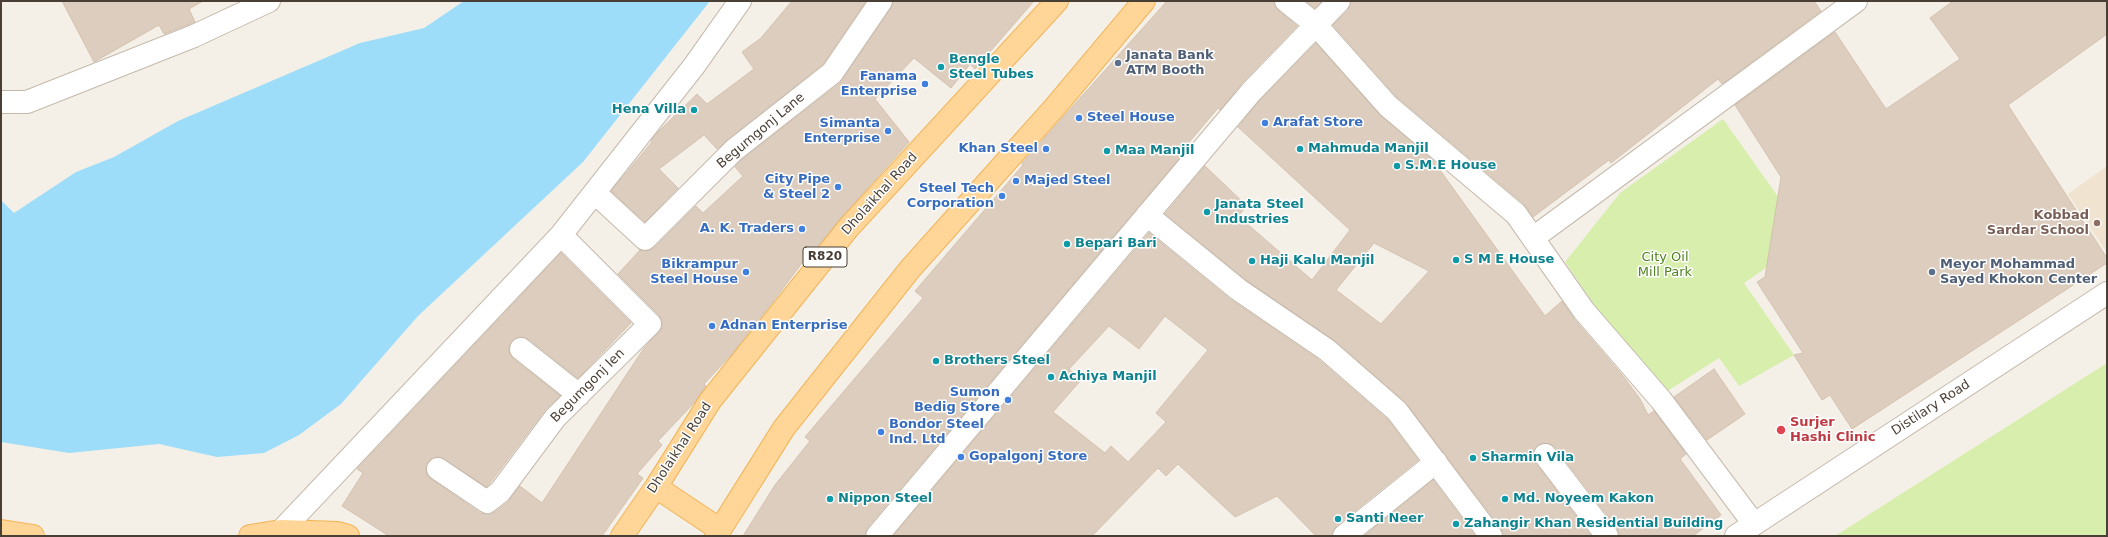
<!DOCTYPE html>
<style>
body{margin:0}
#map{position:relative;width:2108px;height:537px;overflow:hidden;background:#f5f0e7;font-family:"DejaVu Sans",sans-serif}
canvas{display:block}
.frame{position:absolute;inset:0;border:2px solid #4a3f35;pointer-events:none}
</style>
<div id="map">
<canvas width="2108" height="537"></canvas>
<div class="frame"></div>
</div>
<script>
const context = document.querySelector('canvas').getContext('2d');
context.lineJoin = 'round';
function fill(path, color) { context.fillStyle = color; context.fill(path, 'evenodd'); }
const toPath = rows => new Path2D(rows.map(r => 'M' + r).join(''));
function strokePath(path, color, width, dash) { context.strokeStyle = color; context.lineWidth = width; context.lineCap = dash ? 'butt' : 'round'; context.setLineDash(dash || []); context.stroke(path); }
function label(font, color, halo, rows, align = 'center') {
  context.font = font + ' "DejaVu Sans",sans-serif'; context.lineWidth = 3; context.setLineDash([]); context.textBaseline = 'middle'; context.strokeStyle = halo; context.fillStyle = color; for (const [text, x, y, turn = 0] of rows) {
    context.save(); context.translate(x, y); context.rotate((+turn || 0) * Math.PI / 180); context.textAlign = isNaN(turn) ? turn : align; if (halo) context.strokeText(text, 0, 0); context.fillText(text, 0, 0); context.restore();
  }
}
fill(toPath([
 [2107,166,2107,253,2068,194]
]), '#f0e4d0');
fill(toPath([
 [1723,119,1808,239,1744,283,1794,355,1739,386,1719,358,1666,392,1615,335,1565,262,1620,193],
 [2107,363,2107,536,1835,536]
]), '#d7eeac');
fill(toPath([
 [464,1,710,1,583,162,418,316,341,404,299,435,264,453,217,457,159,444,69,453,1,442,1,200,14,213,76,172,114,157,178,121,360,43,424,28]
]), '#9dddf9');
const building = toPath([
 [62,1,203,1,189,9,195,22,164,34,159,25,94,62,62,1],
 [792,1,866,1,823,64,717,149,704,135,659,169,678,188,645,222,611,191,652,142,651,140,659,131,697,94,707,104,754,69,742,52,761,38,792,1],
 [893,1,1034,1,975,69,970,64,951,88,914,58,875,99,909,142,840,219,815,250,813,248,776,298,731,355,704,384,706,386,694,403,658,441,662,445,637,474,643,478,602,536,389,536,342,506,363,473,357,469,561,253,631,323,578,378,529,339,522,337,516,338,509,347,509,353,513,359,560,396,545,410,487,487,439,457,432,458,428,462,426,468,427,474,431,479,480,513,488,514,495,512,508,502,520,486,542,503,644,348,662,328,662,321,659,315,618,274,640,250,648,251,654,248,696,206,703,213,743,176,735,167,742,159,840,83,891,8,893,1],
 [1167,1,1274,1,1278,10,1297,26,1242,83,1220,110,1218,108,1185,147,1187,149,867,528,865,536,743,536,775,485,810,441,805,437,923,298,915,291,1023,165,1022,163,1167,1],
 [1306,1,1322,1,1315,8,1306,1],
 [1351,1,1814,1,1821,11,1722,84,1718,79,1611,163,1609,160,1533,217,1524,204,1397,97,1333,25,1348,10,1351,1],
 [1953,1,2107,1,2107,34,2008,105,2107,258,2107,263,1852,429,1830,395,1822,400,1794,355,1803,353,1757,282,1765,277,1781,177,1735,105,1835,32,1886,109,1960,59,1930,18,1953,1],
 [1316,43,1379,114,1432,159,1545,316,1562,301,1574,319,1623,376,1640,399,1648,415,1654,411,1686,454,1680,459,1721,515,1693,536,1619,536,1617,528,1555,447,1550,444,1544,443,1538,445,1534,450,1533,456,1535,462,1591,536,1503,536,1501,528,1405,402,1335,341,1246,280,1165,214,1205,166,1247,206,1238,216,1312,280,1350,230,1238,127,1260,100,1316,43],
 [1374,243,1429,271,1381,324,1336,290,1374,243],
 [1149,233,1231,300,1319,360,1388,420,1418,460,1336,526,1332,536,1316,536,1277,496,1235,517,1178,464,1166,476,1158,468,1092,536,893,536,1149,233],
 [1165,316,1208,350,1156,413,1166,422,1128,462,1111,446,1105,453,1053,412,1081,380,1069,369,1109,326,1139,349,1165,316],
 [1714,369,1745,414,1707,440,1674,397,1714,369],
 [1433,480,1475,536,1364,536,1433,480]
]);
fill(building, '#dccdbe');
strokePath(building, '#d4c1ae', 1);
const minor = toPath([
 [1286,1,1316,25,1388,106,1516,214,1584,311,1661,400,1754,524],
 [1,102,27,102,194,36,269,1],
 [595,193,645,239,734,150,832,73,881,1],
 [1147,215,1239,290,1327,350,1397,411,1491,536],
 [1533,238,1856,1],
 [521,349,579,395],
 [1545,455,1607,536],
 [438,469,487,502,500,492,555,418,650,324,561,235],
 [281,531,561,235,694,66,740,1],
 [877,536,1251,92,1339,1],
 [1344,536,1436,462],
 [1736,536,2107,293]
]);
const major = toPath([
 [656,487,719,529],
 [1,531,33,536],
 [250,536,281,531,338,533,348,536],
 [622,536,656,487,710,401,849,227,1057,1],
 [716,536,784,428,910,269,1055,107,1144,1]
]);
strokePath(minor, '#c5b9ac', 24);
strokePath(major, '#f2b459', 24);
strokePath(minor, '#fff', 22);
strokePath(major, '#ffd697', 22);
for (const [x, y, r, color] of [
 [1118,63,4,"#5c6f8a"],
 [941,67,4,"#0f9aa8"],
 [925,84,4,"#3f7fe0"],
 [694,110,4,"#0f9aa8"],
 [1079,118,4,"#3f7fe0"],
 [1265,123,4,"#3f7fe0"],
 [888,131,4,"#3f7fe0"],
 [1046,149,4,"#3f7fe0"],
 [1300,149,4,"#0f9aa8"],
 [1107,151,4,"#0f9aa8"],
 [1397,166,4,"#0f9aa8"],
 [1016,181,4,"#3f7fe0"],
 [838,187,4,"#3f7fe0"],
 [1002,196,4,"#3f7fe0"],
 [1207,212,4,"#0f9aa8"],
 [2097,223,4,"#8d6e63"],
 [802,229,4,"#3f7fe0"],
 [1067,244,4,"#0f9aa8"],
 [1456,260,4,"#0f9aa8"],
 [1252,261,4,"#0f9aa8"],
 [746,272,4,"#3f7fe0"],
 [1932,272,4,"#5c6f8a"],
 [712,326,4,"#3f7fe0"],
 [936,361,4,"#0f9aa8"],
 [1051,377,4,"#0f9aa8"],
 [1008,400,4,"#3f7fe0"],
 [1781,430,5,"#e0444e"],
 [881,432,4,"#3f7fe0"],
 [961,457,4,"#3f7fe0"],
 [1473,458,4,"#0f9aa8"],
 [830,499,4,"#0f9aa8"],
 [1505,499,4,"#0f9aa8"],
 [1338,519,4,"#0f9aa8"],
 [1456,524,4,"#0f9aa8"]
]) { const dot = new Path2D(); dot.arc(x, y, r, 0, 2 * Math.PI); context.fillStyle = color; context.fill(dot); strokePath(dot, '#fff', 1.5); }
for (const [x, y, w] of [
 [825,257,44]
]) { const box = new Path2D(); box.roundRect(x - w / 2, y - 10, w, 20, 3); context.fillStyle = '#fff'; context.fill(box); strokePath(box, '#4a3f35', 1); }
label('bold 12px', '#4a3f35', null, [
 ["R820",825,257]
]);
label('bold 13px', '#4e5e75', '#fff', [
 ["Janata Bank",1126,56],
 ["ATM Booth",1126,71],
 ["Meyor Mohammad",1940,265],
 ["Sayed Khokon Center",1940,280]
], 'left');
label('bold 13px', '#0d838f', '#fff', [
 ["Bengle",949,60],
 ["Steel Tubes",949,75],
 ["Hena Villa",686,110,"right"],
 ["Mahmuda Manjil",1308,149],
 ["Maa Manjil",1115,151],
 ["S.M.E House",1405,166],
 ["Janata Steel",1215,205],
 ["Industries",1215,220],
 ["Bepari Bari",1075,244],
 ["S M E House",1464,260],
 ["Haji Kalu Manjil",1260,261],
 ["Brothers Steel",944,361],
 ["Achiya Manjil",1059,377],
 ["Sharmin Vila",1481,458],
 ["Nippon Steel",838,499],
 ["Md. Noyeem Kakon",1513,499],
 ["Santi Neer",1346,519],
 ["Zahangir Khan Residential Building",1464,524]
], 'left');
label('bold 13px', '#366cbe', '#fff', [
 ["Fanama",917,77],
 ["Enterprise",917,92],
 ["Steel House",1087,118,"left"],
 ["Arafat Store",1273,123,"left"],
 ["Simanta",880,124],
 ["Enterprise",880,139],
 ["Khan Steel",1038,149],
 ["City Pipe",830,180],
 ["& Steel 2",830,195],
 ["Majed Steel",1024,181,"left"],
 ["Steel Tech",994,189],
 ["Corporation",994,204],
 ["A. K. Traders",794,229],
 ["Bikrampur",738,265],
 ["Steel House",738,280],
 ["Adnan Enterprise",720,326,"left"],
 ["Sumon",1000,393],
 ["Bedig Store",1000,408],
 ["Bondor Steel",889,425,"left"],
 ["Ind. Ltd",889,440,"left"],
 ["Gopalgonj Store",969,457,"left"]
], 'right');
label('13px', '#4a3f35', '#fff', [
 ["Begumgonj Lane",761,131,-40],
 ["Dholaikhal Road",880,194,-48],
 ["Begumgonj len",588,386,-45],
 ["Distilary Road",1931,408,-33],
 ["Dholaikhal Road",680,448,-57]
]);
label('bold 13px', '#785e54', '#fff', [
 ["Kobbad",2089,216],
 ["Sardar School",2089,231]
], 'right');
label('13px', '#508321', '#fff', [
 ["City Oil",1665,258],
 ["Mill Park",1665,273]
]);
label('bold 13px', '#be3a42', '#fff', [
 ["Surjer",1790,423],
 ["Hashi Clinic",1790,438]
], 'left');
</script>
